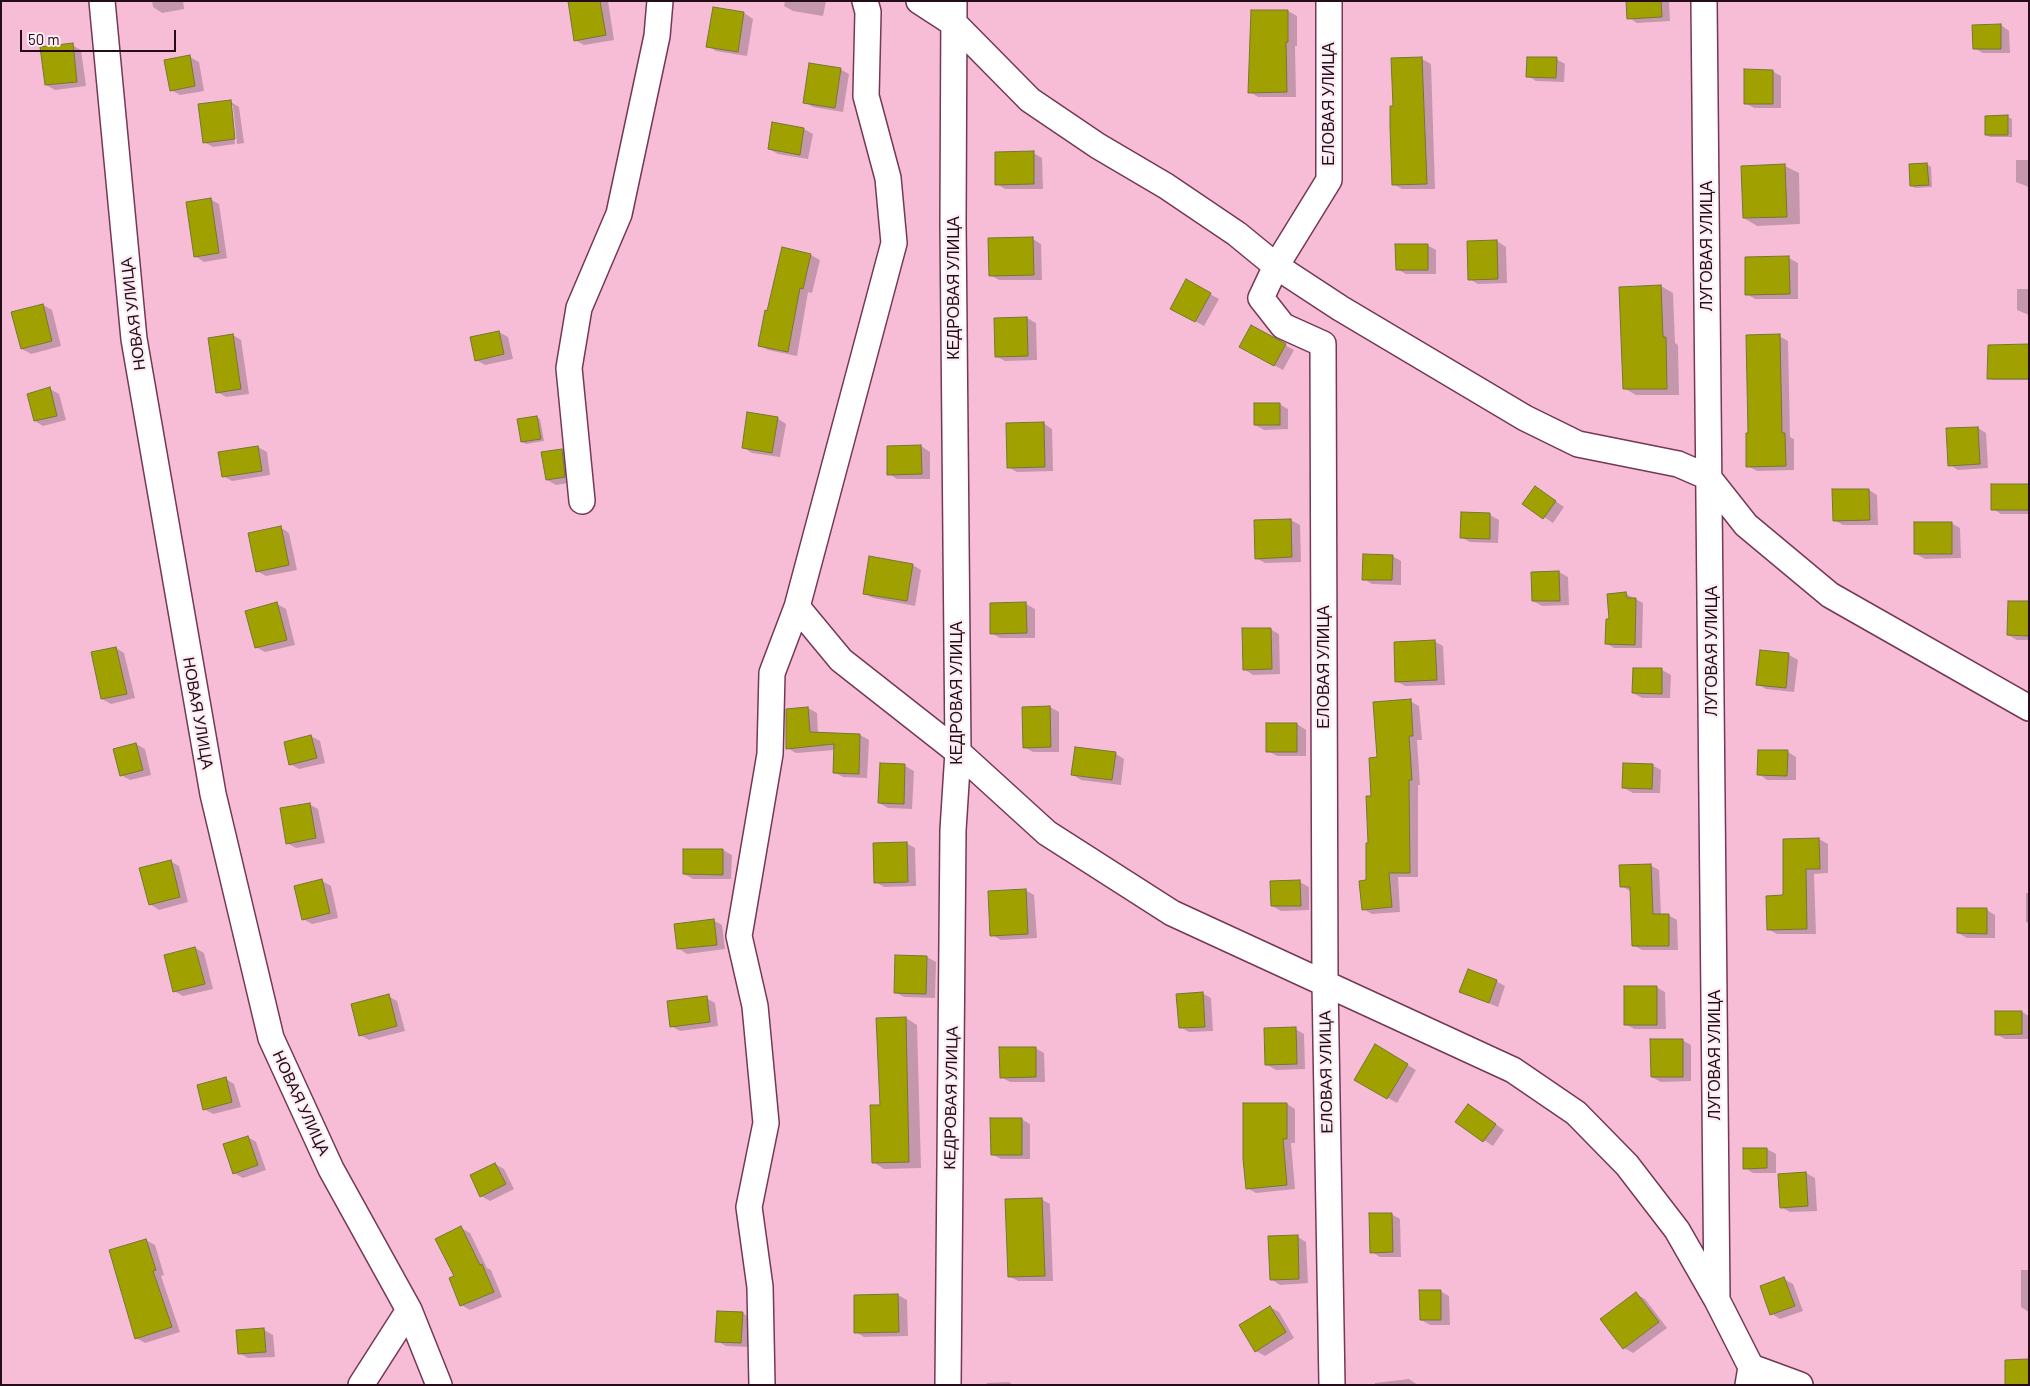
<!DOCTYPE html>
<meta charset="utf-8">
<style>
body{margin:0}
#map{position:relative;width:2030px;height:1386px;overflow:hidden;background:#f7bdd7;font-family:Barlow,sans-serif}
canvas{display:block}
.frame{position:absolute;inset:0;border:2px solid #240c18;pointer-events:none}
.scale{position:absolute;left:20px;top:30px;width:156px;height:22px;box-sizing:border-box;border:2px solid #240c18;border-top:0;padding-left:6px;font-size:15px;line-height:18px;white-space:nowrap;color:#240c18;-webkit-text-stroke:4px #fcecf3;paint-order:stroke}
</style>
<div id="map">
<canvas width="2030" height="1386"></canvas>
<div class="frame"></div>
<div class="scale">50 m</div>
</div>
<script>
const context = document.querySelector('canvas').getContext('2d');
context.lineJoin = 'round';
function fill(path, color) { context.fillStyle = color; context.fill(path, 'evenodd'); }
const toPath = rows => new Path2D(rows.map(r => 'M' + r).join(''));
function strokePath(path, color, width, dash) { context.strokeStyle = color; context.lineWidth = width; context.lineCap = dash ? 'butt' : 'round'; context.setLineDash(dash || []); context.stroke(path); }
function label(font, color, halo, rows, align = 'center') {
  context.font = font + ' Barlow,sans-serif'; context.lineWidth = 4.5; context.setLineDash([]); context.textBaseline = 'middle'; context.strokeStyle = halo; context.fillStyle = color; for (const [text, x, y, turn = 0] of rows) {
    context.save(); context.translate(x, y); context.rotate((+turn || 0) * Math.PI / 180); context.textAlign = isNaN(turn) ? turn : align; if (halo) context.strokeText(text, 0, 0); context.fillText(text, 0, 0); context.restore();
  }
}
fill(toPath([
 [152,1,183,1,184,9,162,13,153,7],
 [573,1,608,1,614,40,584,45,575,40],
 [785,1,826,1,823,16,793,11,784,6],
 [1628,1,1669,1,1670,21,1637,23,1629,18],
 [714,9,744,13,753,19,747,56,716,51,708,46],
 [1252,11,1288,11,1297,16,1297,46,1295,46,1296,97,1258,97,1250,92],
 [2001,25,2009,31,2010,53,1983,53,1974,48],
 [72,45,81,50,86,86,55,90,46,85],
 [190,57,199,62,204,91,180,95,171,90],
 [1393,59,1422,59,1431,64,1435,189,1402,189,1393,184],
 [1556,59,1565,64,1564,82,1536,81,1528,76],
 [840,69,849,74,843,112,813,107,804,102],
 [1772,71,1781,76,1781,108,1754,108,1745,103],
 [231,102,239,107,244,143,237,144,233,106,230,106,235,144,213,147,204,142],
 [2008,117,2012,119,2012,137,1990,137,1986,135],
 [773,124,804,129,813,134,808,159,778,154,769,149],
 [1033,153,1042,158,1043,189,1005,189,997,184],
 [2016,160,2029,160,2029,187,2016,182],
 [1927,164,1931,167,1932,187,1915,188,1911,186],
 [1785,166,1799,173,1800,224,1757,226,1744,218],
 [210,199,219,204,227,258,204,262,195,256],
 [1033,239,1041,244,1042,280,999,280,990,275],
 [1497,241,1506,247,1507,283,1478,284,1469,279,1468,242],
 [1427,245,1436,250,1436,274,1406,274,1397,269],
 [783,248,811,255,820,260,812,293,808,292,797,356,768,350,759,345],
 [1789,258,1798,263,1798,299,1755,299,1747,294],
 [1187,281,1219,299,1204,326,1171,308],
 [1661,286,1673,293,1675,343,1678,345,1679,395,1636,395,1624,388],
 [2017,289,2029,289,2029,315,2017,310],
 [43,305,52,310,61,346,31,354,22,349],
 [1027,318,1036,323,1037,360,1005,361,996,356],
 [1251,326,1294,350,1283,370,1249,352],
 [499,332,508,337,513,359,485,365,476,360],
 [233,335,241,340,249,394,226,397,217,392],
 [1779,336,1788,341,1790,437,1794,439,1794,470,1757,471,1748,466,1750,435],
 [2029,346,2029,380,1993,380,1989,378],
 [50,389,59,394,66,420,43,426,35,421],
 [1279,404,1288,409,1288,429,1264,430,1255,425],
 [536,417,540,419,544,441,526,444,522,442],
 [777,418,786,424,780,457,752,453,743,447],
 [1043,423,1052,429,1053,471,1017,472,1008,467],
 [1978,428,1986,433,1988,468,1958,470,1950,465],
 [921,446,930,452,930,479,897,479,889,474],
 [258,447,267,452,270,475,232,481,223,476],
 [562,450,571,455,574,482,556,485,547,480,543,453],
 [2029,486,2029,514,2001,514,1993,509],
 [1869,490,1877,495,1878,525,1843,525,1834,520],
 [1544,493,1564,507,1553,523,1524,504],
 [1490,515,1499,520,1498,543,1470,542,1461,537],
 [1291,520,1300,525,1301,562,1265,563,1256,558],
 [1951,523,1960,528,1961,558,1925,559,1916,554],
 [280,527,289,533,297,570,266,576,257,571],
 [1392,556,1401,561,1401,585,1372,584,1364,579],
 [913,565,921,570,915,606,873,598,864,593],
 [1559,572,1568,577,1569,605,1542,606,1533,601],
 [1626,594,1643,603,1642,648,1614,648,1606,643],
 [2029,603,2029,640,2017,640,2008,635],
 [277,604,286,609,295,645,265,652,256,647],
 [1026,604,1035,609,1035,638,1000,638,991,633],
 [1270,629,1279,634,1280,674,1253,675,1244,669],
 [1434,641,1443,646,1445,685,1405,686,1396,681],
 [116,648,124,653,135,698,111,704,102,699],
 [1761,651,1789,655,1798,660,1794,692,1766,689,1757,684],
 [1634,669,1662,670,1671,675,1670,698,1642,698,1633,693],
 [1410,701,1419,706,1422,740,1417,740,1420,785,1418,785,1418,877,1398,877,1400,912,1372,914,1363,909,1378,758],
 [1050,707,1059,712,1059,752,1033,752,1024,747],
 [808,708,817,713,818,733,860,735,869,740,867,778,843,777,834,772,835,750,796,753,787,748],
 [1297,724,1306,730,1306,756,1277,756,1268,751],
 [311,736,320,741,325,763,299,769,290,764],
 [136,744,145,749,151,775,130,780,121,775],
 [1788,752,1796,757,1796,780,1767,780,1759,774],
 [1116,754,1124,759,1121,785,1081,780,1073,775],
 [881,765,905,766,914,771,912,809,888,808,879,803],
 [1652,765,1661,770,1660,793,1633,793,1624,788],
 [309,804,318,809,325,843,296,848,287,843],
 [1819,839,1828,844,1828,873,1814,874,1816,934,1777,934,1768,929],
 [906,843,915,848,916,886,884,887,876,882],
 [723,850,732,855,731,879,693,879,684,874],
 [170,861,179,866,188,902,159,910,150,904],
 [1650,865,1659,870,1661,915,1668,915,1677,920,1678,950,1642,950,1633,945,1632,892,1621,886],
 [322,881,331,886,338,918,312,924,303,919],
 [1271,882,1300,882,1309,887,1309,910,1281,911,1272,906],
 [1025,890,1034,895,1037,938,1001,940,992,935],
 [2026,893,2029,893,2029,923,2026,922],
 [1987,910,1995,915,1995,938,1967,938,1958,933],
 [713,920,722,925,725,949,687,954,678,948],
 [195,948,204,953,213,989,183,996,174,991],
 [927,957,936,962,935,998,904,997,895,992],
 [1496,981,1505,986,1498,1007,1461,992],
 [1656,987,1665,992,1666,1029,1634,1029,1625,1024],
 [1202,993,1211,998,1213,1031,1189,1032,1180,1027],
 [388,996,397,1001,405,1031,369,1040,360,1035],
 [706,998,715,1003,718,1026,680,1031,671,1026],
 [2022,1012,2029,1016,2029,1039,2005,1039,1996,1034],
 [906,1018,917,1025,921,1168,884,1169,873,1162,881,1106],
 [1295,1029,1304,1034,1305,1069,1276,1070,1267,1065],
 [1682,1040,1691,1045,1691,1081,1661,1082,1652,1077],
 [1376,1046,1416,1070,1397,1103,1356,1080],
 [1035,1048,1044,1053,1045,1082,1010,1082,1001,1077],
 [226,1079,234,1084,241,1107,213,1114,204,1109],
 [1287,1104,1295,1109,1295,1143,1291,1143,1295,1189,1256,1193,1247,1188],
 [1477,1111,1504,1130,1493,1146,1457,1122],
 [1021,1119,1030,1124,1030,1159,1001,1159,992,1154],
 [248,1137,256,1142,266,1170,243,1178,234,1173],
 [1767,1149,1776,1154,1776,1173,1753,1173,1745,1168],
 [495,1164,504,1169,514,1189,490,1201,481,1196],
 [1806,1173,1815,1178,1817,1211,1790,1212,1781,1207,1779,1175],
 [1041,1199,1050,1204,1053,1281,1018,1281,1009,1276],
 [1391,1214,1400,1219,1401,1257,1380,1257,1372,1252],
 [461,1228,470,1233,487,1268,491,1270,502,1297,470,1310,461,1305,455,1276],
 [1298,1237,1306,1242,1308,1283,1280,1285,1271,1279],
 [146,1240,155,1245,164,1275,161,1276,180,1332,145,1343,136,1338],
 [2021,1270,2029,1270,2029,1312,2021,1307],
 [1784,1279,1793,1284,1803,1311,1780,1319,1772,1314],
 [1440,1291,1449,1296,1450,1325,1430,1325,1421,1320],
 [1636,1294,1645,1299,1667,1328,1633,1353,1624,1348],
 [898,1295,907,1300,908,1336,864,1337,856,1332],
 [1270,1307,1279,1312,1294,1338,1265,1356,1256,1351],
 [742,1313,751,1318,750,1347,726,1346,717,1341],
 [264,1330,273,1335,275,1357,248,1358,239,1353],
 [1409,1379,1418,1385,1375,1385,1375,1383],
 [1009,1382,1013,1385,987,1385,987,1383]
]), '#0003');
const building = toPath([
 [568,1,600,1,606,35,574,41,568,1],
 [1626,1,1661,1,1662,17,1627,19,1626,1],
 [713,7,744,12,738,52,706,47,713,7],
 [1251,10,1288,10,1288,42,1286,42,1287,92,1248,93,1251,10],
 [2001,24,2001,49,1973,49,1972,25,2001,24],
 [73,43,77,82,45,85,40,47,73,43],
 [190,55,195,86,170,91,164,60,190,55],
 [1422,57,1427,184,1392,185,1390,126,1390,106,1393,106,1391,58,1422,57],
 [1527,57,1557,57,1556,78,1526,77,1527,57],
 [809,63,841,68,835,108,803,103,809,63],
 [1744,69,1773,70,1773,104,1744,104,1744,69],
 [231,100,235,139,203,143,198,104,231,100],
 [2008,115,2008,135,1985,135,1985,116,2008,115],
 [772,122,804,128,800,155,768,149,772,122],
 [1034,151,1034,184,995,185,995,152,1034,151],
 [1927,163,1929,185,1910,186,1909,164,1927,163],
 [1785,164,1787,217,1743,218,1741,166,1785,164],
 [211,198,219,253,194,257,186,202,211,198],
 [1033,237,1034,275,989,276,988,238,1033,237],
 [1497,240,1498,279,1468,280,1467,241,1497,240],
 [1395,244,1428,244,1428,270,1396,270,1395,244],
 [782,247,811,254,803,289,800,288,788,352,758,346,765,310,767,311,782,247],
 [1789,256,1790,294,1745,295,1745,257,1789,256],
 [1186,279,1211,293,1195,322,1170,309,1186,279],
 [1661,285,1663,337,1666,337,1667,389,1623,389,1619,287,1661,285],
 [43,304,52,341,21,349,11,312,43,304],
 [1027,317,1028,356,995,357,994,318,1027,317],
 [1251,325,1286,344,1274,366,1239,347,1251,325],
 [499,331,504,354,475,361,470,337,499,331],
 [233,334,241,389,216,393,208,338,233,334],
 [1780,334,1782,433,1785,433,1786,466,1746,467,1746,433,1748,433,1746,335,1780,334],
 [2029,344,2029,379,1987,379,1988,345,2029,344],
 [50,387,57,416,34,421,27,394,50,387],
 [1254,403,1280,403,1280,425,1254,425,1254,403],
 [747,412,778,417,772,453,742,448,747,412],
 [537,416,541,439,521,442,517,419,537,416],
 [1044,422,1045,467,1007,468,1006,423,1044,422],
 [1978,427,1980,464,1948,466,1946,428,1978,427],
 [921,445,922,474,887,475,887,446,921,445],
 [258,446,262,471,222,477,218,452,258,446],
 [562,449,565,477,546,480,541,452,562,449],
 [1991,484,2029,484,2029,510,1991,510,1991,484],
 [1535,486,1556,501,1543,519,1522,504,1535,486],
 [1832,489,1869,489,1870,520,1833,521,1832,489],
 [1461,512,1490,513,1490,539,1460,538,1461,512],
 [1291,519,1292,557,1255,559,1254,520,1291,519],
 [1914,522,1952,522,1952,554,1914,554,1914,522],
 [281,526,289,565,256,572,248,533,281,526],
 [1363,554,1393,555,1392,580,1362,580,1363,554],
 [869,556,913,564,907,601,863,594,869,556],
 [1559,571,1560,601,1532,601,1531,572,1559,571],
 [1626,592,1627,598,1636,598,1635,645,1605,644,1606,619,1609,619,1607,594,1626,592],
 [2008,601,2029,601,2029,636,2007,635,2008,601],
 [277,602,287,640,255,648,245,611,277,602],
 [1026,602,1027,633,990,634,990,603,1026,602],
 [1242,628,1271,628,1272,669,1243,670,1242,628],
 [1435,640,1437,680,1395,682,1394,642,1435,640],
 [116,647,127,694,101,699,91,652,116,647],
 [1760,650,1789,653,1786,688,1756,685,1760,650],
 [1633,668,1662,668,1662,694,1632,693,1633,668],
 [1411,699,1413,736,1409,736,1412,780,1409,780,1410,873,1389,873,1392,907,1362,910,1359,881,1366,880,1366,843,1368,843,1366,796,1371,796,1369,758,1377,757,1373,702,1411,699],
 [1050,706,1051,747,1023,748,1022,707,1050,706],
 [808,707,810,732,860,734,859,774,833,773,834,744,786,749,786,709,808,707],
 [1266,723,1297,723,1297,752,1266,752,1266,723],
 [311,735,317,758,289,765,284,742,311,735],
 [136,743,143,770,120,776,113,749,136,743],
 [1075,747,1116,752,1112,780,1071,775,1075,747],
 [1758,750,1788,750,1787,776,1757,775,1758,750],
 [880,763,905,764,904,804,878,803,880,763],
 [1623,763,1653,764,1652,789,1622,788,1623,763],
 [310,803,316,838,286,844,280,808,310,803],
 [1819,838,1820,869,1806,869,1807,929,1767,930,1766,896,1783,895,1783,839,1819,838],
 [907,842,908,882,874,883,873,843,907,842],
 [683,849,723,849,723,875,683,874,683,849],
 [171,860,180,897,149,905,139,868,171,860],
 [1651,864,1653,914,1669,914,1669,946,1632,946,1630,887,1620,887,1619,865,1651,864],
 [322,879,330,913,302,920,294,886,322,879],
 [1300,880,1301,906,1271,906,1270,881,1300,880],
 [1026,889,1028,934,990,936,988,891,1026,889],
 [1957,908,1987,908,1987,934,1957,933,1957,908],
 [714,919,717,945,677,949,674,924,714,919],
 [195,947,205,984,173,992,164,955,195,947],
 [895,955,927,956,926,994,894,993,895,955],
 [1468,969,1497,980,1489,1003,1459,992,1468,969],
 [1624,986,1657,986,1657,1025,1624,1025,1624,986],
 [1203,992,1205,1027,1179,1028,1176,994,1203,992],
 [389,994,397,1026,359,1036,351,1004,389,994],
 [707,996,710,1022,670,1027,667,1001,707,996],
 [1995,1011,2022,1011,2022,1034,1995,1035,1995,1011],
 [906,1017,909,1162,872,1163,870,1105,880,1105,876,1018,906,1017],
 [1296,1027,1297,1064,1265,1065,1264,1028,1296,1027],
 [1650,1039,1683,1039,1683,1077,1651,1077,1650,1039],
 [1375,1044,1408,1064,1387,1099,1354,1080,1375,1044],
 [999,1047,1036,1047,1036,1077,1000,1078,999,1047],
 [226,1077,232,1102,203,1110,197,1085,226,1077],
 [1243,1103,1287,1103,1287,1139,1283,1139,1287,1185,1246,1189,1243,1159,1243,1103],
 [1468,1104,1496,1124,1483,1142,1455,1122,1468,1104],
 [990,1118,1022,1118,1022,1155,991,1155,990,1118],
 [248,1136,258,1165,233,1174,223,1144,248,1136],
 [1743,1148,1767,1148,1767,1168,1743,1169,1743,1148],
 [495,1163,506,1184,480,1197,470,1175,495,1163],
 [1806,1172,1808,1206,1780,1208,1778,1174,1806,1172],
 [1042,1198,1045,1276,1008,1277,1005,1199,1042,1198],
 [1369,1213,1392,1213,1393,1252,1370,1253,1369,1213],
 [461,1226,480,1265,482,1264,494,1292,460,1306,449,1278,454,1276,435,1239,461,1226],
 [1298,1235,1299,1279,1270,1280,1268,1236,1298,1235],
 [146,1239,156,1270,153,1271,172,1327,135,1339,109,1250,146,1239],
 [1784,1277,1795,1306,1770,1315,1760,1286,1784,1277],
 [1419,1290,1441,1290,1441,1320,1420,1320,1419,1290],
 [1636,1292,1659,1322,1623,1349,1600,1319,1636,1292],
 [898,1294,899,1332,854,1333,854,1295,898,1294],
 [1270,1306,1286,1332,1255,1352,1239,1325,1270,1306],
 [717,1311,743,1312,741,1343,715,1342,717,1311],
 [264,1328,266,1352,238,1354,236,1330,264,1328],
 [2029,1359,2029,1385,2005,1385,2005,1360,2029,1359]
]);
fill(building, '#a0a101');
strokePath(building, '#757731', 1);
const minor = toPath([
 [102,1,134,339,213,794,271,1038,331,1169,409,1310,439,1385],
 [865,1,868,12,866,96,888,178,894,243,797,607,841,660,958,752,1047,833,1172,913,1513,1070,1576,1113,1627,1165,1677,1230,1717,1300,1751,1367,1748,1385],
 [919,1,956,25,1030,100,1098,146,1166,186,1237,234,1276,266,1340,308,1525,418,1578,444,1678,464,1708,477,1746,525,1830,595,2029,708],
 [1329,1,1329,180,1276,266,1261,298,1283,326,1323,344,1325,983,1332,1385],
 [1704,1,1717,1299],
 [582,501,569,368,579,308,619,214,657,36,660,1],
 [1751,1367,1800,1385],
 [361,1385,409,1310],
 [762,1385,760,1287,749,1207,766,1123,755,1006,739,936,770,754,772,673,797,607],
 [948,1385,953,830,958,752,953,222,954,1]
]);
strokePath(minor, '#743856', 28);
strokePath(minor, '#fff', 25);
label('16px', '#240c18', '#fcecf3', [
 ["ЕЛОВАЯ УЛИЦА",1329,104,-90],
 ["ЛУГОВАЯ УЛИЦА",1707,246,-90],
 ["КЕДРОВАЯ УЛИЦА",954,288,-90],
 ["НОВАЯ УЛИЦА",133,314,-97],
 ["ЛУГОВАЯ УЛИЦА",1712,651,-90],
 ["ЕЛОВАЯ УЛИЦА",1324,667,-90],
 ["КЕДРОВАЯ УЛИЦА",957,693,-90],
 ["НОВАЯ УЛИЦА",198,713,80],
 ["ЛУГОВАЯ УЛИЦА",1715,1055,-90],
 ["ЕЛОВАЯ УЛИЦА",1326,1072,-91],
 ["КЕДРОВАЯ УЛИЦА",951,1098,-89],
 ["НОВАЯ УЛИЦА",301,1103,65]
]);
</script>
